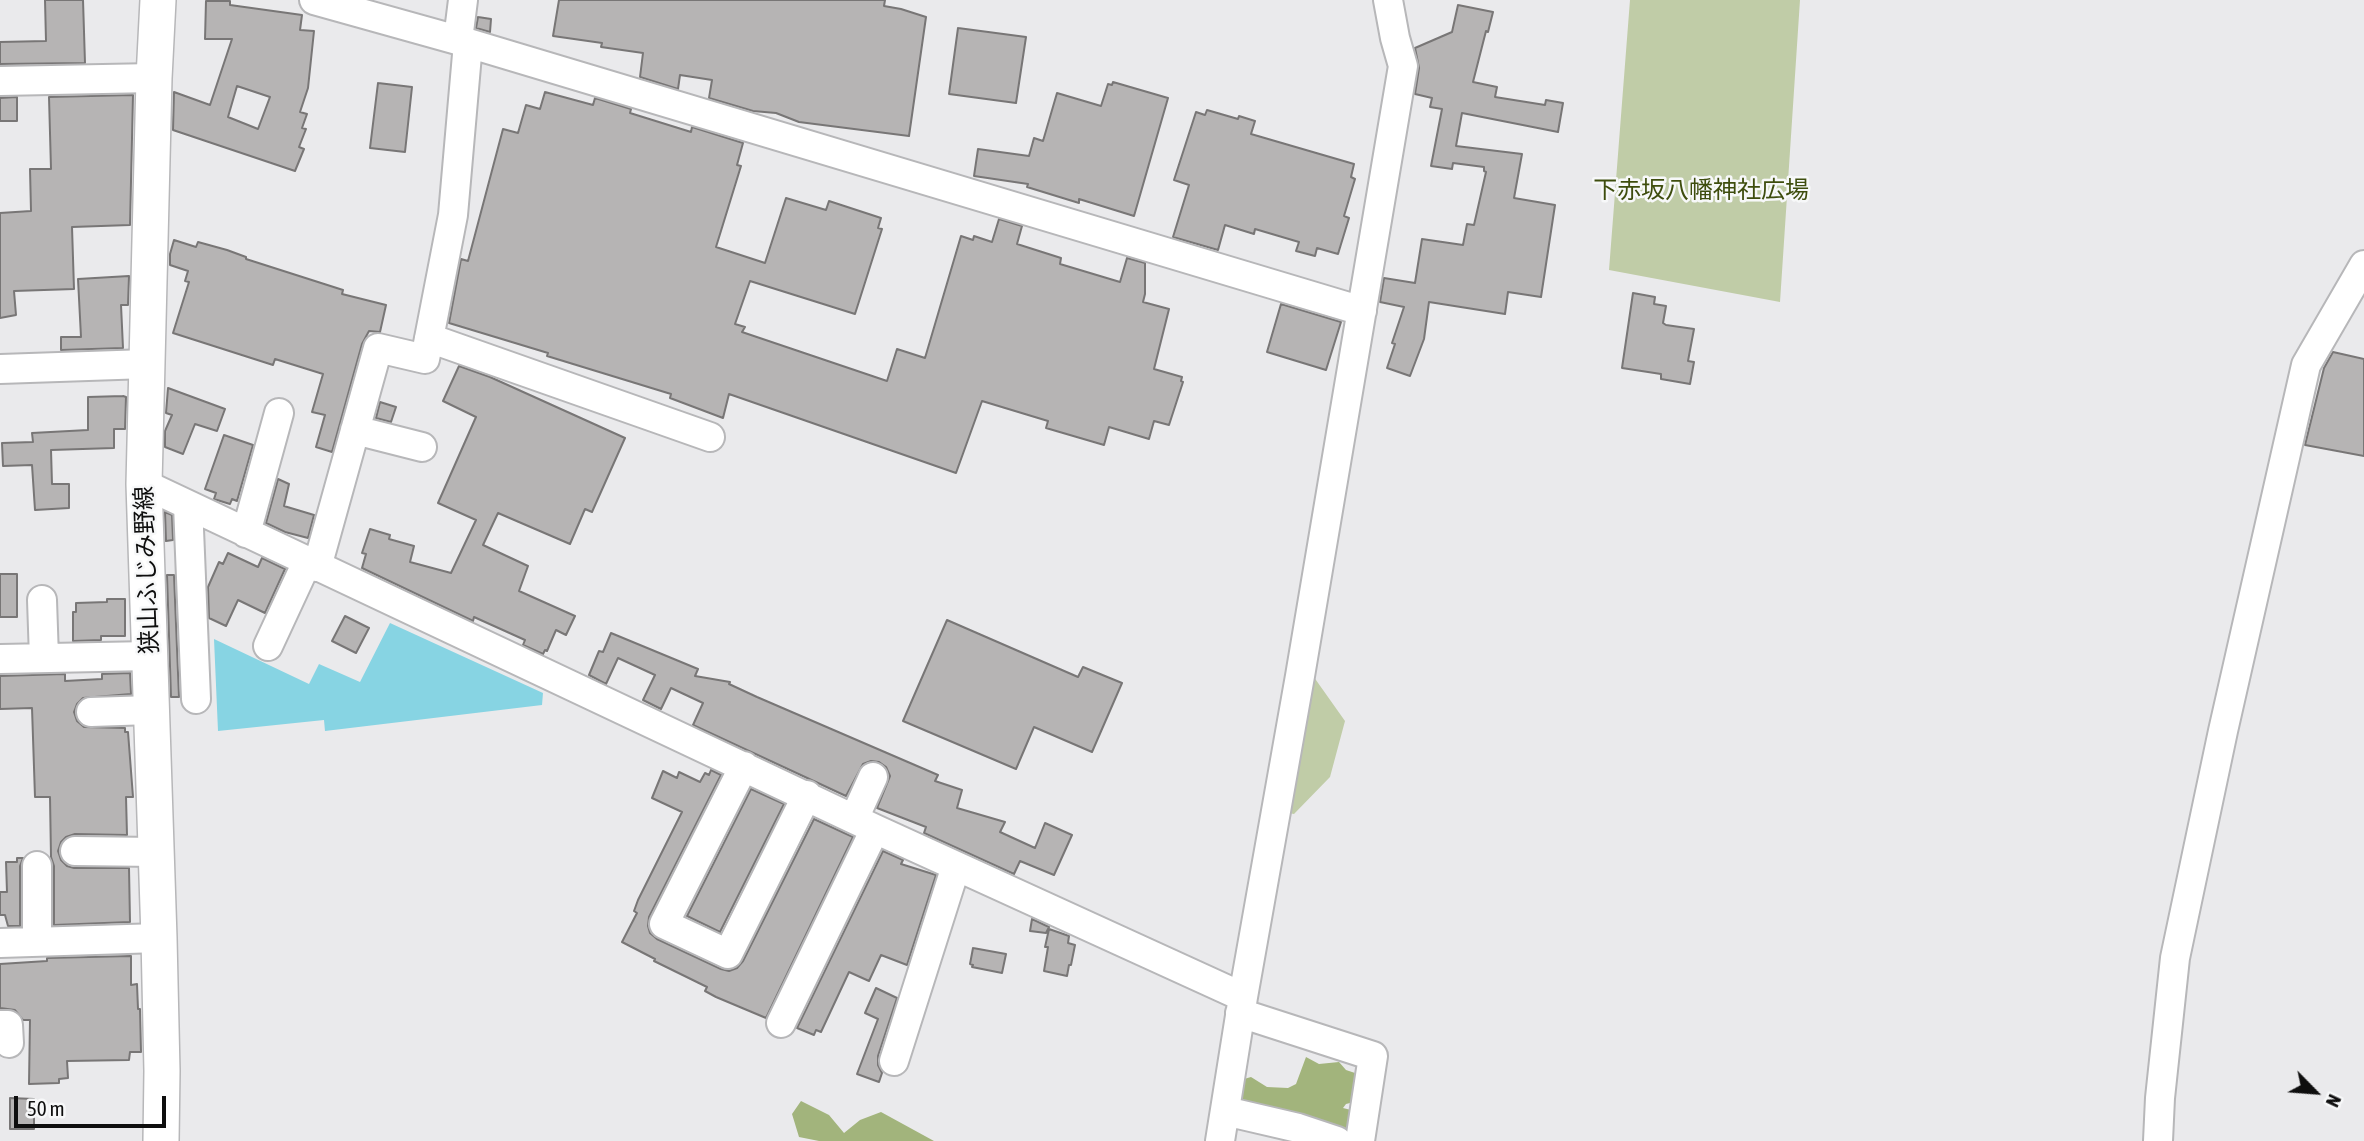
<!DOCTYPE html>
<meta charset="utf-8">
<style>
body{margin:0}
#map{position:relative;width:2364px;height:1141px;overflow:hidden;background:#eaeaec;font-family:"Asap Condensed",sans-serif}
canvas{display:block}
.north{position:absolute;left:2280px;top:1057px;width:70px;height:70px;-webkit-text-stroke:5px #f7f8f9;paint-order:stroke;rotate:115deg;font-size:19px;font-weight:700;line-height:28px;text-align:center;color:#0e0e0e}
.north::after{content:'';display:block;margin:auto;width:24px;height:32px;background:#0e0e0e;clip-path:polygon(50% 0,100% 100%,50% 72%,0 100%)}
.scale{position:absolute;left:14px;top:1096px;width:152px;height:32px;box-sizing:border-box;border:4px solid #0e0e0e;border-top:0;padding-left:9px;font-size:21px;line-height:24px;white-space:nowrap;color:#0e0e0e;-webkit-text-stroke:5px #f7f8f9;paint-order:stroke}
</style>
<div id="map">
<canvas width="2364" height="1141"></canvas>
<div class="north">N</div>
<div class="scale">50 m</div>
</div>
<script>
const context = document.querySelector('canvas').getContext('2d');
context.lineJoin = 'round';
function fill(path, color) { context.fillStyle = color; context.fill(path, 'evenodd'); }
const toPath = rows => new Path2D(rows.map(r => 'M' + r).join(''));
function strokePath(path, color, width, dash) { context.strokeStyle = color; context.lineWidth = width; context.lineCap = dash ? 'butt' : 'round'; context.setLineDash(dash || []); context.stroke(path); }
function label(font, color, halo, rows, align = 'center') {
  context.font = font + ' "Asap Condensed","Noto Sans JP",sans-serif'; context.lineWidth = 5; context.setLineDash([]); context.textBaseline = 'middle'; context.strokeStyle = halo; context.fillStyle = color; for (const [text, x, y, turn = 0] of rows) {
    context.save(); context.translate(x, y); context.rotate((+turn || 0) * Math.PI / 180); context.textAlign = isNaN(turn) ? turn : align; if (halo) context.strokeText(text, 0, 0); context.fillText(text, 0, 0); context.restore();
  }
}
fill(toPath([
 [1630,0,1800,0,1780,302,1609,270],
 [1311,673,1345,721,1330,777,1294,814,1278,811]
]), '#c0cca7');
fill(toPath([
 [1306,1057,1319,1064,1339,1062,1346,1070,1355,1073,1358,1082,1358,1101,1346,1104,1343,1108,1351,1110,1350,1132,1238,1104,1237,1081,1251,1077,1267,1087,1288,1088,1296,1084],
 [801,1101,829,1115,844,1133,860,1120,881,1112,934,1141,819,1141,799,1137,792,1114]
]), '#a2b47c');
fill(toPath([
 [390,623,543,693,542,705,325,731,324,720,218,731,214,639,309,684,319,664,360,682]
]), '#87d4e3');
const building = toPath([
 [45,0,83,0,85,63,0,64,0,42,46,41,45,0],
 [559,0,885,0,884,6,901,9,926,17,909,136,799,122,776,113,753,111,709,98,712,80,680,75,678,89,640,77,643,53,601,47,602,43,553,36,559,0],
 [206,1,230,1,230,5,302,15,300,30,314,31,308,88,300,112,307,114,302,128,306,129,299,147,304,149,295,171,173,130,174,92,210,105,232,39,205,39,206,1],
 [237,86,270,97,258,129,228,117,237,86],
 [1458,5,1493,12,1488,32,1486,31,1473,82,1497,87,1495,97,1545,105,1546,100,1563,103,1558,132,1462,113,1456,146,1522,154,1514,198,1555,205,1541,297,1508,292,1505,314,1429,302,1424,339,1410,376,1387,368,1395,344,1392,343,1404,307,1380,302,1384,278,1415,283,1422,239,1463,245,1467,224,1474,225,1486,172,1484,171,1484,167,1453,163,1452,169,1431,166,1442,109,1430,107,1432,98,1415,94,1419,68,1415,48,1452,32,1458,5],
 [478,17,491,19,490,32,476,28,478,17],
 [958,28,1026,37,1016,103,949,94,958,28],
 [1113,82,1168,98,1134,216,1079,199,1079,203,1027,187,1028,184,974,176,978,149,1029,156,1034,138,1043,141,1057,93,1101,106,1108,84,1112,85,1113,82],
 [378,83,412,87,405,152,370,148,378,83],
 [545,92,593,105,595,98,631,109,630,113,691,132,692,127,743,143,737,165,741,166,716,247,765,263,786,198,826,210,829,201,881,218,878,228,882,229,855,314,750,281,735,324,745,327,742,332,887,381,897,349,925,358,961,236,973,240,974,236,992,242,999,219,1022,226,1017,244,1061,258,1060,264,1120,282,1127,258,1145,263,1145,294,1143,302,1169,309,1154,369,1182,377,1181,381,1183,382,1169,425,1154,421,1149,439,1109,427,1104,445,1046,428,1048,421,982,401,956,473,729,394,723,418,670,398,671,394,547,356,548,353,449,323,461,259,468,261,503,129,518,133,526,105,540,109,545,92],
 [133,95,130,225,72,227,74,289,14,291,16,315,0,318,0,213,31,211,30,169,51,169,49,97,133,95],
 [17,97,17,121,0,121,0,98,17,97],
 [1207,110,1238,119,1239,116,1255,121,1251,134,1354,164,1351,177,1355,179,1344,216,1349,218,1338,254,1317,248,1315,256,1296,251,1299,242,1255,229,1254,234,1225,225,1218,250,1173,237,1189,185,1174,180,1196,112,1205,115,1207,110],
 [174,240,196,247,198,242,227,250,246,257,246,259,343,290,342,294,386,305,380,332,369,331,362,344,332,452,316,447,325,415,312,412,323,374,275,359,273,365,173,333,189,282,185,281,188,271,170,265,170,254,174,240],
 [129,276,128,305,121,305,123,348,61,350,61,337,81,337,78,279,129,276],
 [1633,293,1655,297,1654,304,1666,306,1663,323,1666,325,1694,329,1688,361,1694,362,1690,384,1661,379,1661,374,1622,368,1633,293],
 [1281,304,1341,322,1326,370,1267,352,1281,304],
 [2333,352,2364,359,2364,456,2305,445,2324,368,2333,352],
 [459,366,490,377,625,438,592,512,585,509,570,544,498,513,483,545,528,566,519,591,575,616,566,635,556,630,547,651,545,650,543,654,523,645,525,640,474,617,473,621,471,620,362,568,366,554,362,553,370,529,390,535,389,539,414,546,410,562,451,573,476,520,438,503,476,417,443,401,459,366],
 [168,388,225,409,217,431,195,424,183,454,165,447,165,431,172,415,166,413,168,388],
 [123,396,126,397,125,429,114,429,114,448,51,450,52,484,69,484,69,508,35,510,32,465,3,466,2,443,33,442,32,433,88,430,88,397,123,396],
 [380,402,396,407,391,422,376,418,380,402],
 [224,435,253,445,237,501,232,499,230,504,214,499,216,493,205,489,224,435],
 [278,479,289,484,284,506,314,515,308,538,285,532,266,523,278,479],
 [165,512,172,515,173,540,166,541,165,512],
 [228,553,258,567,262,558,285,569,265,613,238,600,226,626,209,618,208,587,219,562,223,564,228,553],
 [0,574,17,574,17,617,0,617,0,574],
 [167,575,174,575,179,697,171,697,167,575],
 [107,599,125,599,125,636,101,636,101,640,73,641,73,612,76,612,76,603,107,602,107,599],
 [345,616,369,628,356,653,332,641,345,616],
 [947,620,1078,677,1083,667,1122,683,1092,752,1034,727,1016,769,903,721,947,620],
 [611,633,698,669,695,676,730,682,729,684,757,697,938,775,935,781,962,790,957,808,1005,822,1000,832,1035,848,1045,823,1072,835,1054,875,1020,861,1014,874,924,833,926,827,877,808,890,776,886,767,879,762,871,761,863,764,846,796,693,725,703,703,671,688,661,709,643,700,655,675,618,658,606,684,589,675,599,651,603,652,611,633],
 [130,673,131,694,83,698,77,704,74,712,77,721,84,727,125,728,125,732,128,732,133,797,126,797,127,835,75,834,66,837,61,842,58,851,61,860,67,866,74,868,129,868,130,922,54,925,54,866,51,857,50,797,35,797,32,708,0,709,0,676,65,674,65,681,102,679,102,674,130,673],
 [711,770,721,775,649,917,648,926,650,933,657,939,721,969,729,971,737,968,743,961,814,819,853,837,766,1018,716,997,705,991,707,987,654,961,655,959,622,942,637,913,634,911,638,900,682,812,652,798,663,771,677,778,679,772,700,782,705,773,709,775,711,770],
 [751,789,784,804,720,932,687,916,751,789],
 [883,851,903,860,901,864,936,875,907,965,881,955,869,981,849,972,821,1032,816,1030,814,1035,797,1028,883,851],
 [17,858,23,858,20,866,20,926,8,926,5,915,0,915,0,892,7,892,6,862,17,862,17,858],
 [1032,919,1049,927,1046,933,1030,931,1032,919],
 [1049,929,1069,936,1068,943,1075,945,1071,965,1069,965,1067,976,1044,971,1048,947,1045,947,1049,929],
 [973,948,1006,954,1002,973,972,967,973,965,970,964,973,948],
 [131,956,131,985,137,984,138,1009,140,1009,141,1052,130,1052,129,1060,67,1061,68,1078,59,1079,59,1083,29,1084,30,1020,23,1020,15,1010,0,1008,0,964,47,961,47,958,131,956],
 [876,988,897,998,878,1056,878,1065,882,1073,879,1082,857,1074,878,1019,865,1013,876,988],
 [10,1098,34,1099,34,1129,10,1129,10,1098]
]);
fill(building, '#b6b4b4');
strokePath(building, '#787676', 2);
const minor = toPath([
 [314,0,468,43,1362,311],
 [458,40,463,0],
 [0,81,154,78],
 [429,338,710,437],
 [0,369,147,364],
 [355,430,422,447],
 [144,484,875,829,1243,997],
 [188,505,196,699],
 [246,533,279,413],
 [317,567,378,348,425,359,453,215,468,43],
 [42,600,44,658],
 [268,646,307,562],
 [0,659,149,656],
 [91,712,151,710],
 [744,766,664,924,728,954,807,795],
 [854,819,873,777],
 [75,851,156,852],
 [37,942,37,866],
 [0,943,159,938],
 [1240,1013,1373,1056,1360,1141],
 [781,1023,875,829],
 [0,1025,8,1025,9,1043],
 [894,1061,956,866],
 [1225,1111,1298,1128,1337,1141],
 [1220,1141,1243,997,1300,676,1403,66,1395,38,1388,0],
 [2158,1141,2160,1098,2175,958,2223,731,2306,365,2364,265]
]);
const major = toPath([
 [158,0,154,78,144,484,159,938,162,1071,161,1141]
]);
strokePath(minor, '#b7b7b9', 32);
strokePath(major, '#b7b7b9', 38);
strokePath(minor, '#fff', 28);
strokePath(major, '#fff', 35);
label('24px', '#3e4d0e', '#f7f8f9', [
 ["下赤坂八幡神社広場",1701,190]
]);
label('24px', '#0e0e0e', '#f7f8f9', [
 ["狭山ふじみ野線",147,570,-92]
]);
</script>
